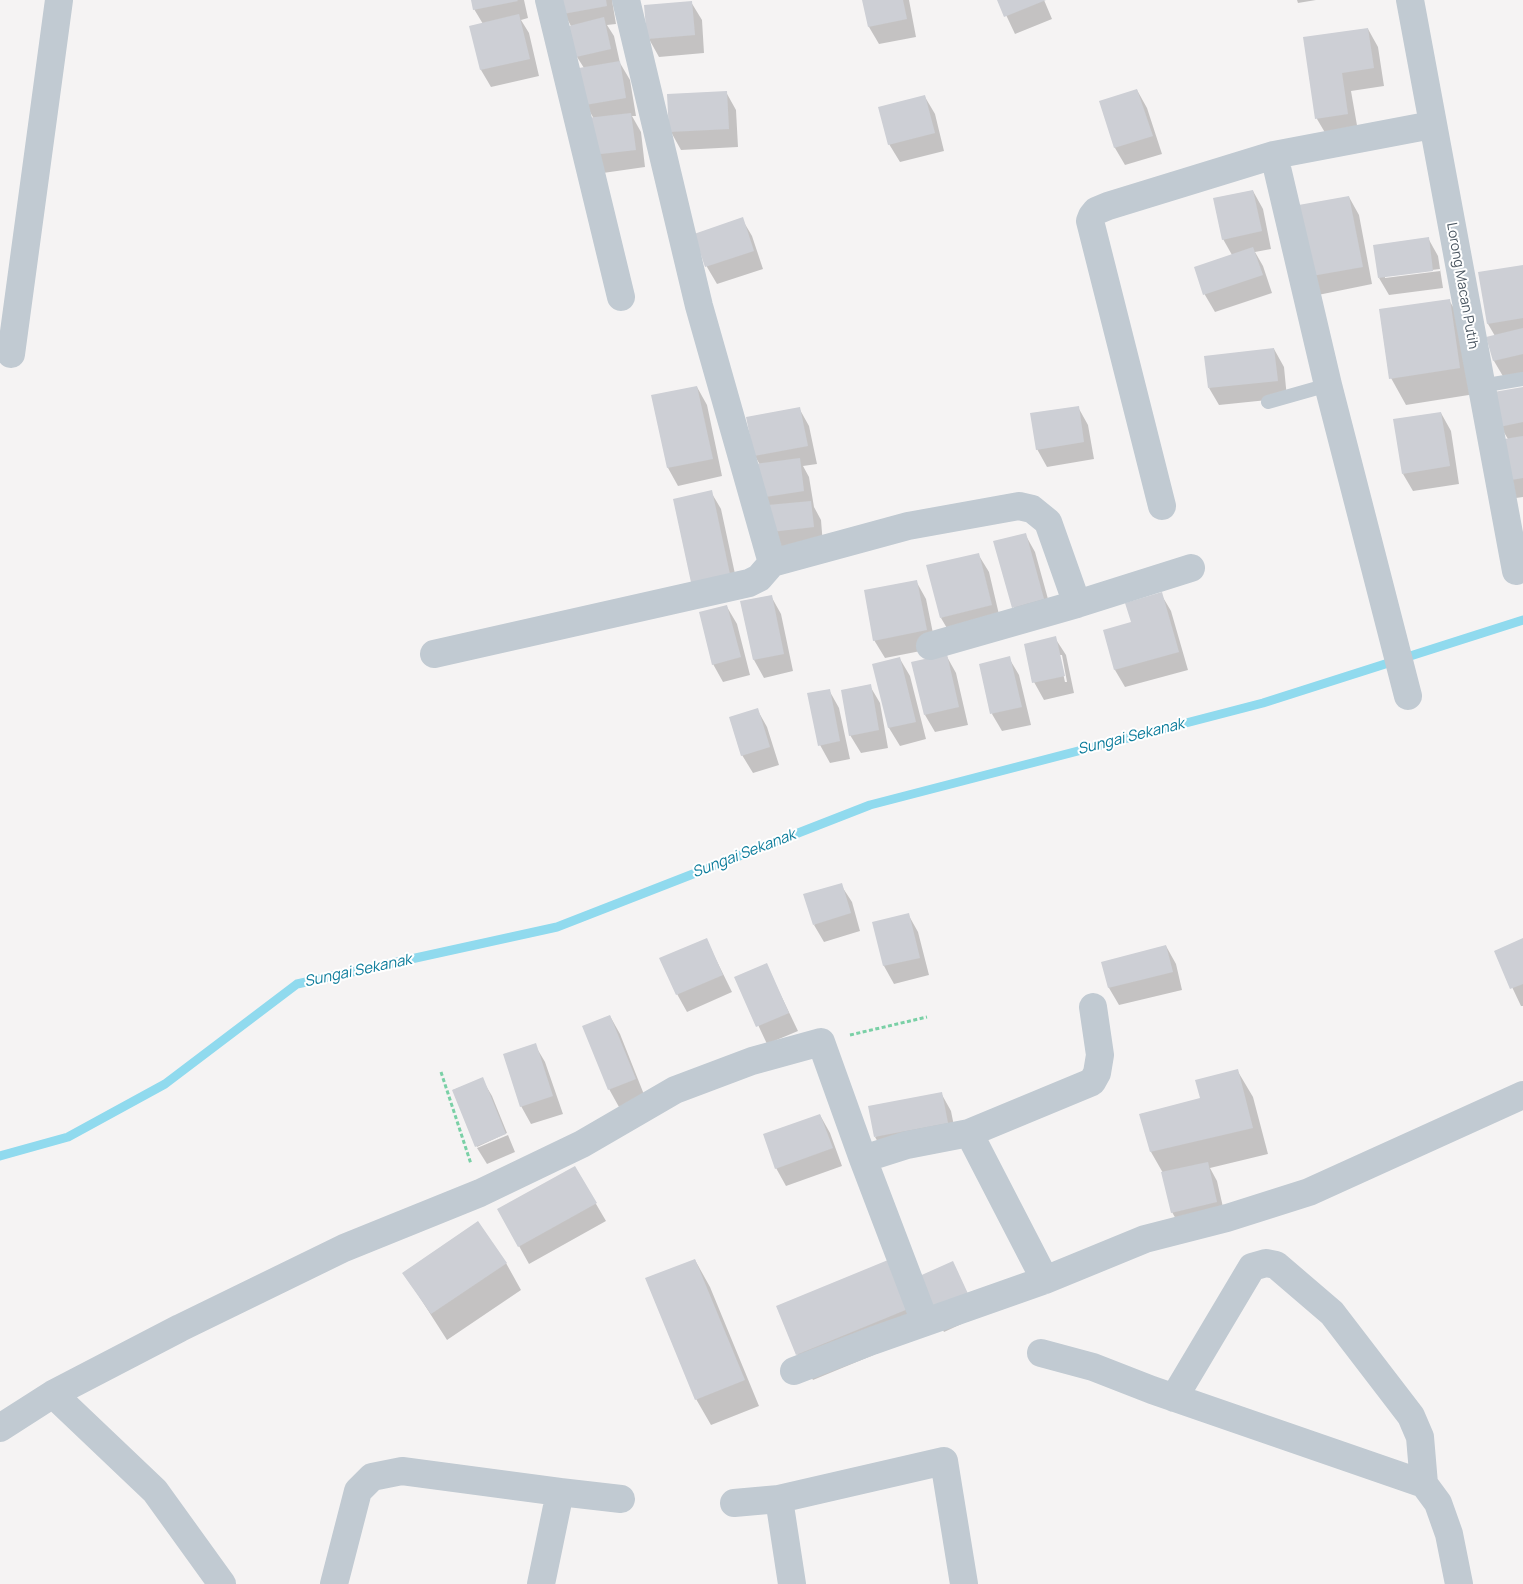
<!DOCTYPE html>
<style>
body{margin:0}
canvas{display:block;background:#f5f3f3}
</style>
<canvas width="1523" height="1584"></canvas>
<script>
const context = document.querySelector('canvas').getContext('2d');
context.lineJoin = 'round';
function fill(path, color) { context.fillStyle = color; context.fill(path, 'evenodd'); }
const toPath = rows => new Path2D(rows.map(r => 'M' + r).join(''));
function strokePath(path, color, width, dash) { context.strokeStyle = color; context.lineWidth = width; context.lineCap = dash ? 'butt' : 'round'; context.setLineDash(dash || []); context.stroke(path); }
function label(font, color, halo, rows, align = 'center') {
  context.font = font + ' Manrope,sans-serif'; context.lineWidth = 4; context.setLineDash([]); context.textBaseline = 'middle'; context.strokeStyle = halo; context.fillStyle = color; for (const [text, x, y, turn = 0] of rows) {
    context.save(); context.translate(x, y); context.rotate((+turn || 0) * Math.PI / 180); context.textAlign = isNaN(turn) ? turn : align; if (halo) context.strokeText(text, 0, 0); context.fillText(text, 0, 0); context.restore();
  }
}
fill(toPath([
 [473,0,524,0,528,18,521,20,529,33,539,76,491,87,481,70,483,24,474,9],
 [562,0,612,0,616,24,607,25,614,36,620,63,630,80,636,116,632,116,641,132,645,167,603,173,594,119,586,105,584,68,577,57,571,26,564,13],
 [863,0,909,0,916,37,879,44,869,27],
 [999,0,1044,0,1052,19,1015,34],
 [1297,0,1316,0,1298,3],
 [691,2,702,20,704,53,659,57,649,39],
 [1368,29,1378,47,1384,86,1351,91,1358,131,1327,136,1317,119,1304,38],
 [1137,90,1147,108,1162,154,1125,165,1115,148,1101,102],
 [726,92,736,110,738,147,681,150,671,132],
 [925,97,935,114,944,151,900,162,889,144],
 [1253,191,1263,209,1271,249,1255,252,1263,266,1272,293,1215,312,1205,295,1195,268,1232,255,1223,239],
 [1349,197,1359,215,1372,284,1318,295,1307,277],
 [742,219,752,236,763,269,717,284,707,267,696,235],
 [1428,238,1438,256,1443,288,1389,295,1379,278],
 [1440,269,1440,271,1385,278,1385,276],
 [1523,266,1523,374,1504,378,1494,361,1495,336,1488,324,1480,273],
 [1449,300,1465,327,1475,394,1406,405,1391,378],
 [1274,349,1284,367,1287,398,1219,405,1209,388],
 [697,387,707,405,722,476,678,486,668,468,653,396],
 [1523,389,1523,497,1516,498,1506,480,1508,439,1500,426],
 [1078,407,1088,425,1094,459,1047,467,1037,449],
 [799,408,809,426,817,464,803,466,809,477,814,507,821,520,823,545,782,549,772,531,760,465,755,456],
 [1441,413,1451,431,1459,484,1413,491,1403,474],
 [711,492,721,509,740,597,674,500],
 [1025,534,1035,552,1053,617,1024,625,1014,607],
 [978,554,989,572,1001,623,951,635,941,618],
 [916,581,926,599,936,648,885,658,874,640],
 [1161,594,1171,611,1188,670,1125,687,1115,670,1104,631,1132,623],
 [771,596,781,614,793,671,764,678,754,660,742,602],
 [727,607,737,624,750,675,723,682,713,664],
 [1055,638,1066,655,1074,693,1044,700,1034,682],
 [1059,655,1062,655,1067,682,1065,682],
 [946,655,956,673,968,725,935,732,925,715],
 [1009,658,1019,675,1031,725,1002,731,992,714],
 [900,659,910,676,926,739,900,746,889,728,874,665],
 [870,686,880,703,888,748,861,753,850,735],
 [829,690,839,708,850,759,830,763,820,745],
 [757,709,767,727,779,765,753,773,742,755],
 [841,885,852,902,860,931,824,942,814,925],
 [908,914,918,932,929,975,894,984,884,966,874,923],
 [706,939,732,992,687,1012,677,994],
 [1523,940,1523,1006,1521,1006,1495,951],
 [1166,946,1176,964,1182,990,1119,1005,1109,988,1102,963],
 [766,964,798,1031,767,1044,736,978],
 [610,1016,620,1034,645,1097,619,1107,609,1089],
 [535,1045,545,1062,563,1114,531,1124,521,1106],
 [1237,1070,1253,1097,1268,1154,1210,1168,1217,1181,1226,1220,1182,1230,1172,1212,1163,1173,1151,1152,1141,1114,1201,1099],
 [482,1079,492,1096,507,1133,477,1147,453,1090],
 [941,1093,951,1111,957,1141,885,1154,875,1137],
 [820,1115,830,1133,842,1166,786,1186,776,1168],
 [508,1135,515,1152,487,1164,477,1148],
 [575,1168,606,1221,529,1264,499,1210],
 [695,1260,710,1287,759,1406,711,1425,696,1399],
 [888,1262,922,1335,813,1380,797,1354],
 [506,1263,521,1290,447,1340,404,1273],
 [952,1263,979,1316,944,1332,934,1314]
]), '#0003');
strokePath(toPath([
 [0,1156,68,1137,165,1084,297,984,557,927,870,805,1263,703,1523,620]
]), '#90daee', 9);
fill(toPath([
 [471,0,517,0,518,1,473,10],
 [560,0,606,0,607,6,563,14],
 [862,0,903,0,907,19,868,27],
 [997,0,1046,0,1004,17],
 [692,1,695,35,647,39,644,5],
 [519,14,530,59,480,70,469,26],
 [604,17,611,49,576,57,569,26],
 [1368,28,1374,68,1342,73,1348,114,1315,119,1303,37],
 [620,61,626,98,585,105,579,68],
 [1137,89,1153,136,1114,148,1099,101],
 [727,91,729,129,669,132,667,94],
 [925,95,935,133,888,145,878,107],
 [631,113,636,150,592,155,587,118],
 [1253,190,1262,231,1222,240,1213,198],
 [1349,196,1363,267,1306,277,1293,206],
 [743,217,754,251,705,267,694,234],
 [1429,237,1433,271,1378,278,1373,245],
 [1253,247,1263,275,1203,295,1194,267],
 [1523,265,1523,318,1487,324,1478,272],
 [1450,299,1460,368,1389,379,1379,309],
 [1523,328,1523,354,1493,361,1486,337],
 [1274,348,1278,381,1208,388,1204,356],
 [697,386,713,459,667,468,651,395],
 [1523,387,1523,422,1499,427,1494,392],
 [1079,406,1084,442,1036,450,1030,413],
 [800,407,808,446,754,456,746,417],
 [1441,412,1450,466,1402,474,1393,419],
 [1523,436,1523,478,1505,481,1498,440],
 [800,458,804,491,759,498,755,464],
 [712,490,731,579,692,587,673,499],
 [811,501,814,527,771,532,768,505],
 [1026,533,1044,599,1012,608,993,541],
 [979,553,992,605,940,618,926,565],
 [917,580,927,630,873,641,864,590],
 [1162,592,1179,652,1114,670,1103,630,1131,622,1125,603],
 [772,595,784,654,753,660,740,601],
 [727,605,741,657,712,665,699,612],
 [1056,636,1065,676,1032,683,1024,644],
 [947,654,959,707,924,715,911,662],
 [1010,656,1022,707,990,714,979,664],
 [900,657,916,722,888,728,872,664],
 [871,684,879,730,849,736,841,690],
 [830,689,840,741,818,746,807,693],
 [758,708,770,747,741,756,729,717],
 [842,883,851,913,813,925,803,894],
 [909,913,920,958,883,966,872,922],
 [707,938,723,975,676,995,659,958],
 [1523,938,1523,984,1510,989,1494,951],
 [1166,945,1173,972,1108,988,1101,962],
 [767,963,789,1013,756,1027,734,977],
 [610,1015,636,1079,608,1090,582,1026],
 [536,1043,553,1096,520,1107,503,1054],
 [1238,1069,1253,1128,1150,1152,1139,1114,1200,1098,1195,1080],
 [483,1077,506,1134,475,1147,452,1090],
 [942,1092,948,1123,874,1137,868,1106],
 [820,1114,833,1148,775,1169,763,1134],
 [1208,1162,1217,1202,1171,1213,1161,1172],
 [575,1166,597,1203,518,1247,497,1209],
 [478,1221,507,1263,431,1314,402,1273],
 [695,1259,745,1380,695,1400,645,1278],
 [888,1260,908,1309,796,1355,776,1306],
 [953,1261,970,1298,933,1315,915,1278]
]), '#cdcfd5');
strokePath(toPath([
 [850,1035,927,1017],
 [441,1072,471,1164]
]), '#7ad0a6', 3, [4, 2.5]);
strokePath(toPath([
 [1481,386,1523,379],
 [1268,402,1328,385]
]), '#c1cad2', 14);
strokePath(toPath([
 [549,0,621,297],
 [626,0,699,306,772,563,908,526,1019,506,1032,509,1048,522,1077,604],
 [1410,0,1516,571],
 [1274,155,1328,385,1408,696],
 [11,354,59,0],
 [1162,506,1090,221,1092,216,1096,211,1108,206,1274,155,1432,125],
 [930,646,1077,604,1191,568],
 [434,654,749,583,759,578,772,563],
 [969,1133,1045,1280],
 [863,1159,925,1322],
 [1041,1353,1093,1367,1152,1390,1424,1484,1438,1503,1449,1534,1459,1584],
 [794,1371,872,1341,1045,1280,1145,1239,1227,1218,1309,1192,1523,1095],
 [53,1394,155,1491,222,1584],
 [1174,1398,1252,1267,1266,1263,1276,1265,1332,1313,1411,1416,1420,1437,1424,1484],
 [0,1428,53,1394,180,1328,344,1248,480,1193,582,1144,675,1090,752,1061,821,1042,863,1159,907,1145,969,1133,1092,1082,1097,1073,1100,1055,1093,1007],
 [560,1492,621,1499],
 [734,1503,779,1499],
 [334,1584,358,1491,372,1477,402,1471,560,1492,541,1584],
 [792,1584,779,1499,944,1461,964,1584]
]), '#c1cad2', 28);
label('14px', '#4a5661', '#fff', [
 ["Lorong Macan Putih",1462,286,80]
]);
label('italic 15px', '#0c7c9b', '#fff', [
 ["Sungai Sekanak",1131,737,-14],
 ["Sungai Sekanak",744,854,-21],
 ["Sungai Sekanak",358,971,-12]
]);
</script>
